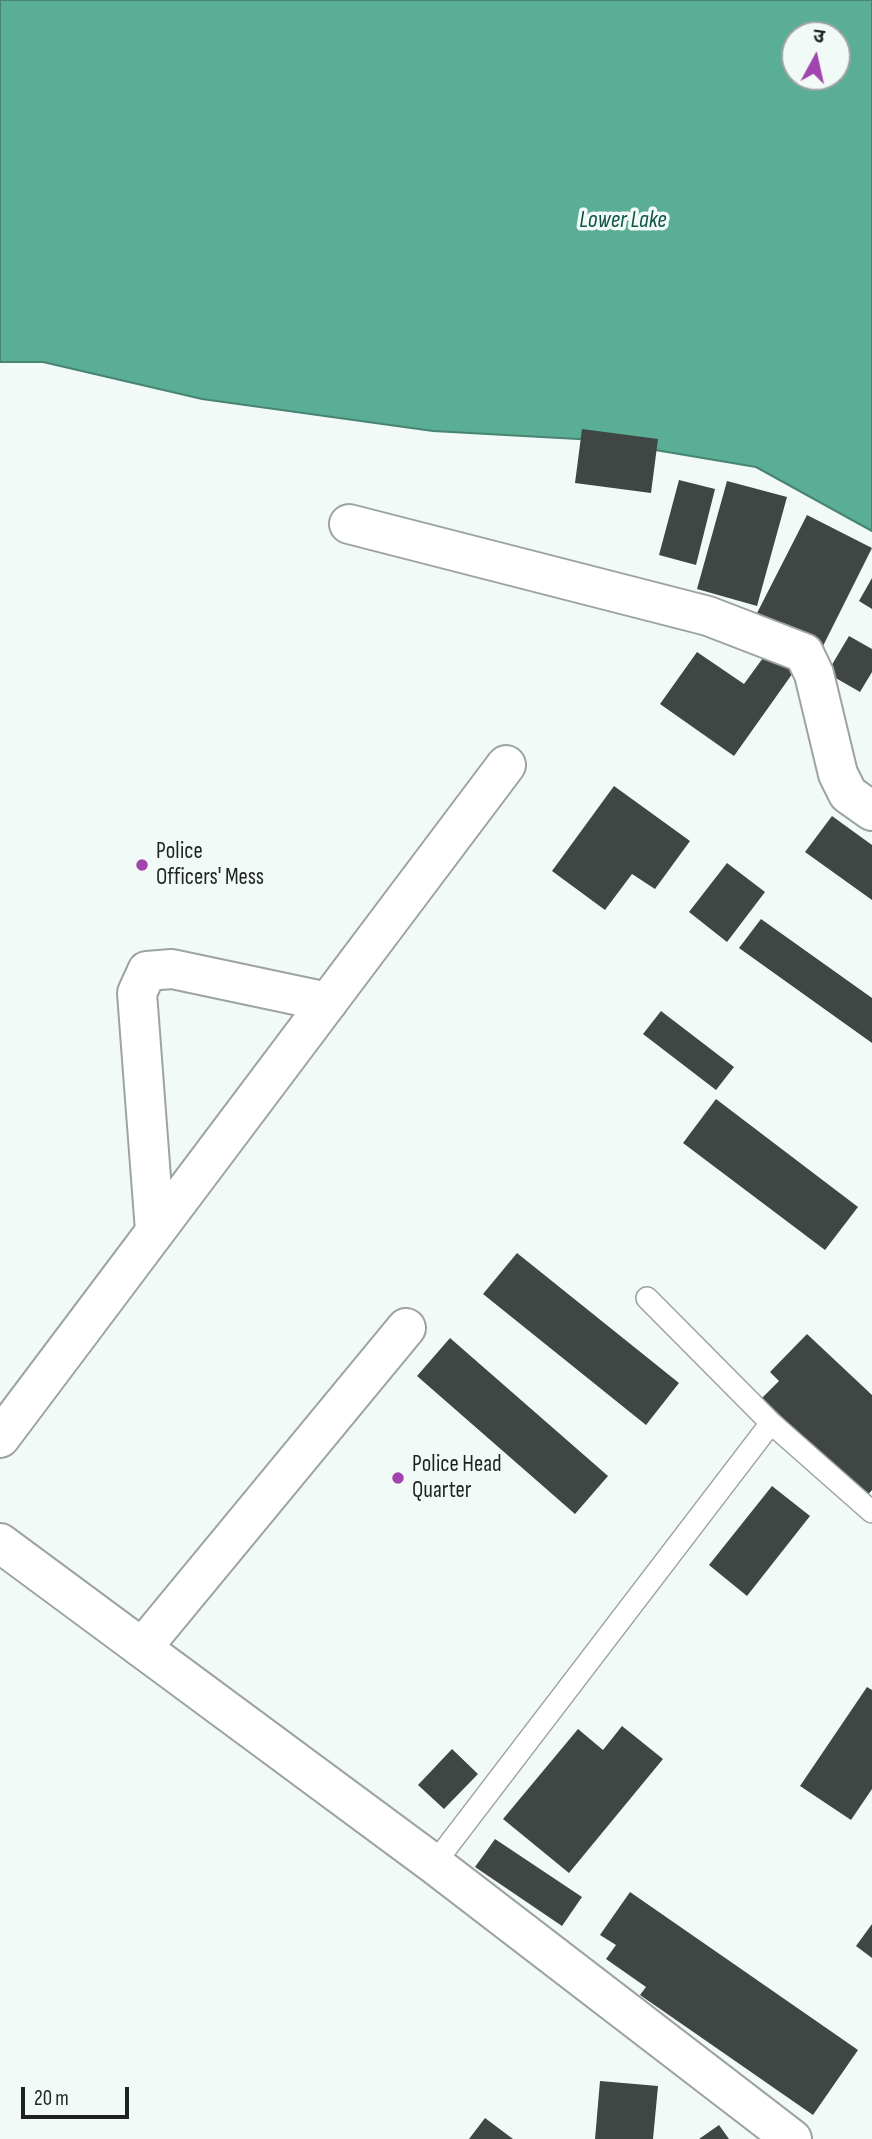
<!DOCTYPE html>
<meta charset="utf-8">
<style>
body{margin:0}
#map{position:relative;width:872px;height:2139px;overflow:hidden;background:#f2faf7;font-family:"Sofia Sans Condensed","Noto Sans Devanagari",sans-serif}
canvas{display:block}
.north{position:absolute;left:781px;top:21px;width:70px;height:70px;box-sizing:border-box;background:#f2faf7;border:2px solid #9ea4a1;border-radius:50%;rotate:8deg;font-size:19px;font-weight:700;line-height:28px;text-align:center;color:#1f2221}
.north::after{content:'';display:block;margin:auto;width:24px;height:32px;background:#a244ad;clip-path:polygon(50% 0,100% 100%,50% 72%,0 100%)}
.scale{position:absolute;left:21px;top:2087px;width:108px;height:32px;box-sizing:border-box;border:4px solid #1f2221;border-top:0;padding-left:9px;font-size:21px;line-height:24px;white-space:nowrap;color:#1f2221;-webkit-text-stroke:5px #f2faf7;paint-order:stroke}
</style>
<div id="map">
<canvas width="872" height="2139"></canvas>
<div class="north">उ</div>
<div class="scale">20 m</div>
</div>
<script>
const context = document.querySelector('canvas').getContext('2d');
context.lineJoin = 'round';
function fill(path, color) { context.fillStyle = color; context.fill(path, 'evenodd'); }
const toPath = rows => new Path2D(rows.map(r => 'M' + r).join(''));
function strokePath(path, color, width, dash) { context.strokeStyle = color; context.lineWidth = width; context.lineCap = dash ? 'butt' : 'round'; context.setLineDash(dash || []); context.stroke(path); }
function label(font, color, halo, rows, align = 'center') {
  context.font = font + ' "Sofia Sans Condensed",sans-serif'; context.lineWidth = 7; context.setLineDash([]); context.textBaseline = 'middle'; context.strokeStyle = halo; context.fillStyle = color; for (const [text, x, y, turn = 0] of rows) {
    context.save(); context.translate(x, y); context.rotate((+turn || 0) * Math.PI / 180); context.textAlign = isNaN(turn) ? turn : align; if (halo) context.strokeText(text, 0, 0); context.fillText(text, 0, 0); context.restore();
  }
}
const water = toPath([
 [0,0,872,0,872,531,756,467,596,440,433,431,202,399,43,362,0,362,0,0],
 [795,35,837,35,837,77,795,77,795,35]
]);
fill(water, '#59ae95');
strokePath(water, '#488472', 2);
fill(toPath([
 [582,429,658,439,651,493,575,483],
 [679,480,715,489,696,565,659,555],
 [727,481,787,497,757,606,697,589],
 [807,515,872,548,821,650,755,617],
 [872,578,872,609,859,601],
 [849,636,872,649,872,672,860,692,827,673],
 [768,651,795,670,734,756,660,704,697,652,744,684],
 [614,786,690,841,655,889,632,874,605,910,552,871],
 [832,816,872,845,872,900,805,852],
 [727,863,765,892,727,942,689,912],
 [761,919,872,998,872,1043,739,948],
 [661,1011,734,1067,716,1090,643,1034],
 [716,1099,858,1207,825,1250,683,1143],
 [517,1253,679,1383,646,1425,483,1294],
 [807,1334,872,1395,872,1490,866,1497,762,1398,779,1381,770,1372],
 [450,1338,608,1476,575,1514,417,1376],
 [772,1486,810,1516,747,1596,709,1565],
 [867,1687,872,1690,872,1789,851,1820,800,1786],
 [622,1726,663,1759,569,1873,503,1819,578,1729,603,1750],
 [452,1749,478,1774,444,1809,418,1785],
 [495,1839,582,1897,562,1926,475,1867],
 [630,1892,858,2050,813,2115,640,1995,646,1987,606,1959,616,1945,600,1935],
 [872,1924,872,1958,856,1946],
 [600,2081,658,2086,653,2139,595,2139],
 [485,2118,513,2139,469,2139],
 [719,2125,729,2139,699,2139]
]), '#404644');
const lane = toPath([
 [647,1298,771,1423,872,1512],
 [434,1864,771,1423]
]);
const street = toPath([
 [349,524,708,616,804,653,814,674,838,774,848,794,872,811],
 [155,1231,137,993,147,971,172,969,328,1002],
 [0,1438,506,765],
 [142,1648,406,1328]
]);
const secondary = toPath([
 [0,1543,434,1864,792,2139]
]);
strokePath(lane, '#9ca3a1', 24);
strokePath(street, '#9ca3a1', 42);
strokePath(secondary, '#9ca3a1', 42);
strokePath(lane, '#fff', 21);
strokePath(street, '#fff', 38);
strokePath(secondary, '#fff', 38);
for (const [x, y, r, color] of [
 [142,865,7,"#a244ad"],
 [398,1478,7,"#a244ad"]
]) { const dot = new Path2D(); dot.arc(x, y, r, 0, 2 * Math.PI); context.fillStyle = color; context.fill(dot); strokePath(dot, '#f2faf7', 2.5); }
label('23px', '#1f2221', '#f2faf7', [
 ["Police",156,852],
 ["Officers' Mess",156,878],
 ["Police Head",412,1465],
 ["Quarter",412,1491]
], 'left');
label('italic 24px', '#0f5645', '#f2faf7', [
 ["Lower Lake",623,221]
]);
</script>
